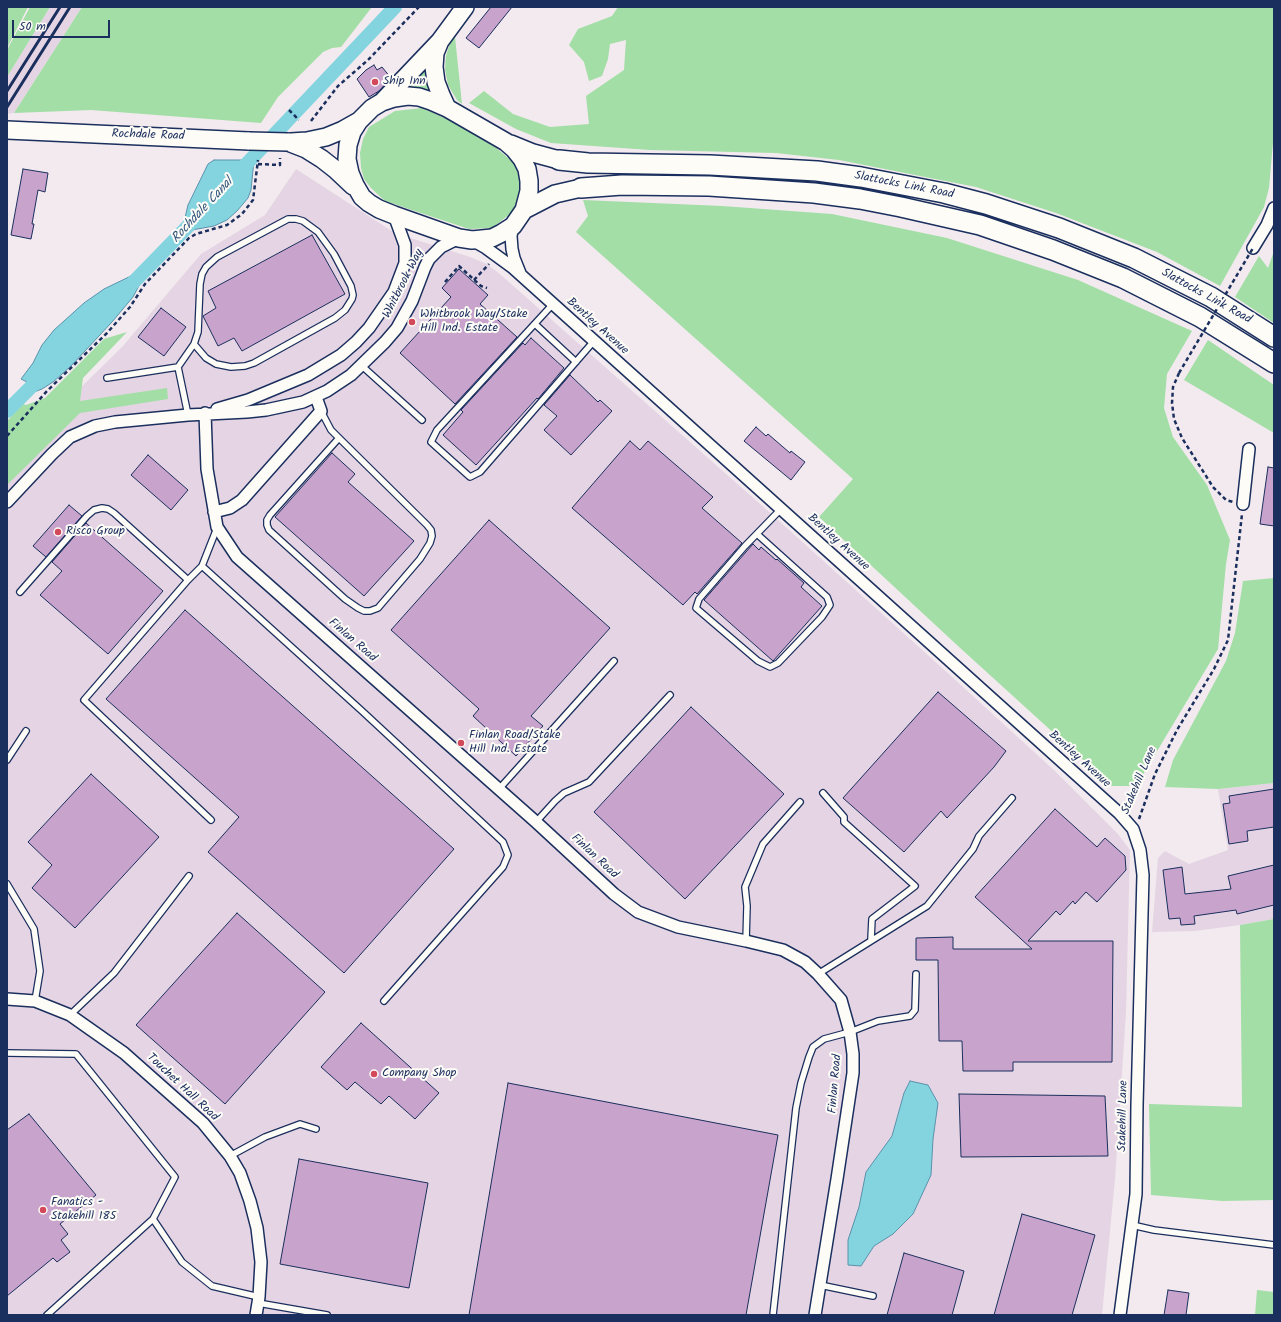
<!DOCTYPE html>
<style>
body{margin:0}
#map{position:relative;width:1281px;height:1322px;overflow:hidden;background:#f2eaee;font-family:Kalam,sans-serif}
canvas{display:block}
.frame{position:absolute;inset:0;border:8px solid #1b2f5e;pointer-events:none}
.scale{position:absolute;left:12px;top:20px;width:98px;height:18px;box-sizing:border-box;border:2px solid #1b2f5e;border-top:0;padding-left:5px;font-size:12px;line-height:14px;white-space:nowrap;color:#1b2f5e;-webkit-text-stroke:3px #fdfcf7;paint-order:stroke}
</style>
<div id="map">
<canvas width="1281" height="1322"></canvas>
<div class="frame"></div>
<div class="scale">50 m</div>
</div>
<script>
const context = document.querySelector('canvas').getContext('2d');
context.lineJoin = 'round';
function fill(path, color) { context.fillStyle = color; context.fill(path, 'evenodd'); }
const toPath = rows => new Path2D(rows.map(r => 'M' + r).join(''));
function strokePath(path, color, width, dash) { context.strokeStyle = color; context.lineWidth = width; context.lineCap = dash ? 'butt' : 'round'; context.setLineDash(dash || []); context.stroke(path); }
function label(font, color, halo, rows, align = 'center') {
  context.font = font + ' Kalam,sans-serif'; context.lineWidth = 4; context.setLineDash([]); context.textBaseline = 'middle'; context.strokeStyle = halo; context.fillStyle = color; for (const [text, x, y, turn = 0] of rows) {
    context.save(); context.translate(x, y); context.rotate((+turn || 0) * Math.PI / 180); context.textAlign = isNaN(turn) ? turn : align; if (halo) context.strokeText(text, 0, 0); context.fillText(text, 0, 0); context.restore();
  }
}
fill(toPath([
 [50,7,82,7,14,113,7,114,7,77],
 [296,169,395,233,470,257,487,264,501,275,768,511,951,676,1056,772,1118,834,1130,850,1126,1012,1115,1179,1102,1315,7,1315,7,460,122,347,201,254,265,215],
 [1274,783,1274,919,1240,925,1195,931,1152,932,1158,858,1165,851,1189,864,1228,850,1218,789]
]), '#e5d5e4');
fill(toPath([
 [7,7,28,7,7,48],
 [30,7,50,7,7,77,7,50],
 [82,7,372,7,341,47,332,48,323,52,278,97,261,123,91,110,14,113],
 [618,7,1274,7,1274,131,1269,188,1264,207,1220,286,1157,252,1056,213,976,187,839,160,776,153,650,150,551,143,516,129,469,103,484,91,513,114,550,127,589,124,586,96,624,70,626,40,610,44,608,59,602,76,589,81,584,62,569,45,578,29,612,16],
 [455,37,462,104,457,100,448,85,445,69,446,56,450,43],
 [427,61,434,91,422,88,407,88],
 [422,108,449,120,495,147,513,162,520,178,519,200,510,214,492,228,469,229,385,201,371,188,364,179,361,168,360,153,363,139,369,127,395,111],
 [583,200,722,206,832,214,947,238,1078,280,1192,331,1167,374,1164,408,1173,437,1207,485,1230,540,1226,564,1218,649,1141,778,1130,786,1112,786,958,646,819,517,853,479,576,232,588,216],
 [1274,251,1274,323,1235,297,1259,256,1268,268],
 [127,332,83,378,80,401,167,388,168,399,80,413,7,485,7,421,23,404,26,405,45,398,104,339],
 [1208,340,1274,385,1274,433,1184,380],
 [1274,578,1274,783,1218,789,1165,787,1173,760,1226,661,1235,633,1243,581],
 [1274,919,1274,1200,1222,1201,1151,1195,1149,1104,1242,1107,1240,925],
 [1257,1290,1274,1292,1274,1315,1255,1315]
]), '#a2dea5');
const water = toPath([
 [214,160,254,160,251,190,248,198,237,211,227,220,214,226,192,230,186,234,180,228,184,222,188,205,208,164,214,160],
 [135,274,142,280,133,297,112,322,71,366,53,382,42,389,34,392,26,400,18,393,26,385,27,382,21,379,33,363,42,345,54,330,84,303,104,289,135,274],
 [910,1081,928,1085,938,1103,933,1139,931,1175,913,1214,893,1234,874,1246,861,1266,848,1265,848,1240,859,1207,866,1172,892,1136,904,1093,910,1081]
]);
fill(water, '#84d4e0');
strokePath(water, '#5a92ac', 1);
strokePath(toPath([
 [237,174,395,7],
 [125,291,196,218],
 [7,411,35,383]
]), '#84d4e0', 14);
const building = toPath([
 [491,7,512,7,479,48,466,38,491,7],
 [374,65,377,70,382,67,391,78,379,91,369,97,357,79,366,70,374,65],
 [23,169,48,173,45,192,38,190,32,224,34,224,31,239,11,235,23,169],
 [312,235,345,294,242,351,234,338,218,346,203,316,216,308,208,291,312,235],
 [459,269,488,295,480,304,517,337,455,404,400,353,451,297,442,288,459,269],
 [161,308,186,327,164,356,138,337,161,308],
 [531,338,564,368,538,399,537,398,476,465,443,435,463,412,461,410,523,343,525,345,531,338],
 [570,375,598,402,600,400,612,411,571,455,544,430,557,416,544,405,570,375],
 [756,427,766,436,768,434,790,453,791,451,805,462,791,480,744,441,756,427],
 [630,441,640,450,648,441,713,497,702,508,742,543,697,594,695,592,683,605,572,508,630,441],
 [332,453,355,474,348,482,414,541,364,596,275,517,332,453],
 [148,455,188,490,171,510,131,475,148,455],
 [1268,467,1274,468,1274,526,1260,524,1268,467],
 [69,505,82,516,46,557,33,546,69,505],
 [489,520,610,628,531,716,543,726,516,756,473,716,479,709,391,630,489,520],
 [86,523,163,591,108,654,40,595,62,571,52,562,86,523],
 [753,544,759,550,761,547,776,560,777,559,804,583,801,587,822,606,773,661,704,600,753,544],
 [185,610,454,849,344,973,208,852,239,817,106,699,185,610],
 [938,692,1006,751,994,767,947,818,941,811,904,852,843,798,938,692],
 [691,707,784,794,685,899,594,812,691,707],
 [91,774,159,837,75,928,32,888,52,865,28,842,91,774],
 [1274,789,1274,827,1247,831,1248,841,1229,844,1223,804,1230,803,1229,796,1274,789],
 [1055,809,1097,847,1105,838,1125,856,1126,870,1097,902,1086,892,1075,904,1073,901,1060,915,1056,911,1028,941,1113,941,1112,1062,1013,1062,1013,1071,963,1071,962,1041,939,1041,938,960,916,960,916,938,953,937,953,949,1032,949,975,897,1055,809],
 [1274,865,1274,905,1237,914,1236,910,1194,916,1195,924,1181,925,1180,918,1169,919,1163,870,1182,867,1185,894,1231,889,1228,876,1274,865],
 [237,913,325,992,225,1104,136,1025,237,913],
 [361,1023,439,1093,415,1119,389,1096,381,1104,355,1082,347,1090,321,1067,361,1023],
 [508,1083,778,1135,746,1315,469,1315,508,1083],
 [959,1094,1105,1096,1108,1156,961,1157,959,1094],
 [29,1114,96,1195,60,1224,68,1234,61,1240,70,1252,57,1262,53,1258,7,1296,7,1130,29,1114],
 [299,1159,428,1183,409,1288,280,1264,299,1159],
 [1022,1214,1095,1235,1072,1315,994,1315,1022,1214],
 [904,1253,964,1271,952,1315,887,1315,904,1253],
 [1168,1290,1189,1293,1186,1315,1164,1315,1168,1290]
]);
fill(building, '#c8a3cb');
strokePath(building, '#1b2f5e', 1);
const lane = toPath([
 [553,304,437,430,431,442,470,477,480,472,594,341],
 [535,324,576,362],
 [362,366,422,420],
 [107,378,178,367],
 [321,411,331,430,339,438,427,525,431,530,432,536,430,543,420,559,378,608,370,611,364,611,358,608,345,599,269,530,267,525,267,520,270,515,339,438],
 [188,415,178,367,194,344,198,332,200,284,202,274,206,267,217,257,288,219,296,219,303,221,318,232,334,254,351,286,353,295,352,299,345,310,335,318,254,363,245,366,231,367,216,364,206,358,194,344],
 [757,534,827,597,830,605,822,617,778,663,770,667,758,661,696,608,699,599,745,546,781,509],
 [202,566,362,711,503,842,508,855,503,867,384,1001],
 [20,592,87,516,94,510,102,508,108,509,114,513,188,580],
 [7,760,26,731],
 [499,789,614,661],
 [823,793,844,817,844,822,915,886,872,919,871,939],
 [211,820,84,700,188,580,202,566,217,528],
 [536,822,555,801,564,793,589,782,670,695],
 [7,884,34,929,40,971,35,1001],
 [746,941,747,906,745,887,763,844,800,802],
 [818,974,927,906,973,849,979,836,1012,798],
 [70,1015,114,973,189,876],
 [7,1053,76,1054,175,1177,153,1219,182,1262,212,1286,259,1297],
 [230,1156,265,1137,300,1124,316,1129],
 [1132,1225,1154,1230,1274,1245],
 [820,1285,873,1296],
 [258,1303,327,1315],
 [47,1315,153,1219],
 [773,1315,796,1108,801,1083,809,1057,813,1047,824,1039,850,1032,878,1021,910,1016,915,1010,916,974]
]);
const street = toPath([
 [513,226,511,236,512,249,514,258,520,273],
 [472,240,486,248,512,267,1119,813,1133,829,1140,850,1143,875,1137,1105,1136,1194,1120,1315],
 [1253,248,1267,225,1274,208],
 [217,409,248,400,308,375,341,355,356,342,369,328,394,292,405,263,405,245,394,215],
 [205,413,207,469,217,527,237,557,536,822,614,894,638,912,678,927,746,941,783,950,805,962,818,974,841,1000,850,1032,853,1054,853,1073,837,1179,815,1315],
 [7,502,52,454,70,437,95,426,115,422,188,415,247,412,266,410,303,402,327,391,351,375,385,342,397,328,412,301,425,267,429,259,441,247,459,238],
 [1243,504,1249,449],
 [214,512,230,508,242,500,321,411,316,397],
 [7,999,35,1001,70,1015,124,1053,203,1123,230,1156,240,1173,250,1201,257,1228,261,1262,259,1297,256,1315]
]);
const primary = toPath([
 [440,41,435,53,434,67,436,82,441,95,447,108],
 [408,96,419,97,431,101,447,108,506,142,514,149,522,159,527,169,529,181,529,191,524,210,513,226,502,233,492,238,472,240,459,238,394,215,379,209,369,203,362,197,355,185,350,173,347,159,348,145,352,132,359,121,372,108,382,102,394,98,408,96],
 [382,102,440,41,465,7],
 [7,130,249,141],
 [288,142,306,149,322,159,336,170,353,186],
 [291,142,307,141,326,137,343,130,359,121],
 [511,144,533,153,559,160],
 [524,210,555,194,581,188]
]);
const highway = toPath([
 [559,160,588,163,710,165,817,171,861,177,944,193,986,204,1059,228,1134,258,1211,297,1274,337],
 [581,188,622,185,709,186,814,193,860,199,901,207,980,225,1053,250,1123,278,1200,317,1274,363]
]);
strokePath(lane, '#1b2f5e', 8);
strokePath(street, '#1b2f5e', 14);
strokePath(primary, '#1b2f5e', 20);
strokePath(highway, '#1b2f5e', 22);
strokePath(toPath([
 [289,110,299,120],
 [311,121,338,86,368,60,419,7],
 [258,164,280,165,280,158],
 [474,280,489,264],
 [445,282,459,266,481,286,487,288],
 [1179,373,1173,387,1172,403,1174,419,1182,438,1213,487,1226,500,1233,502],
 [7,436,47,391,107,333,130,307,145,284,189,238,196,234,227,225,242,214,253,200,258,160],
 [1139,819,1155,774,1177,730,1214,669,1228,640,1242,514]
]), '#1b2f5e', 2.5, [4, 3]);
strokePath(lane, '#fdfcf7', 5.5);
strokePath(street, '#fdfcf7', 11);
strokePath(primary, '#fdfcf7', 17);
strokePath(highway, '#fdfcf7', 19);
strokePath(toPath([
 [7,91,60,7],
 [7,107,70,7]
]), '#1b2f5e', 3);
const primaryBridge = toPath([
 [249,141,288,142]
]);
strokePath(primaryBridge, '#1b2f5e', 20, []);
strokePath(toPath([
 [1179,373,1253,248]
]), '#1b2f5e', 2.5, [4, 3]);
strokePath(primaryBridge, '#fdfcf7', 17);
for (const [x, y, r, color] of [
 [375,82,4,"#d1495b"],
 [412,322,4,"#d1495b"],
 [58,532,4,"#d1495b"],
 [461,743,4,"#d1495b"],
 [374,1074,4,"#d1495b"],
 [43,1210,4,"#d1495b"]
]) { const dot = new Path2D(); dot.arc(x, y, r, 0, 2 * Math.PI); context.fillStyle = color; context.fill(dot); strokePath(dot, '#fdfcf7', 1.5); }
label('12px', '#1b2f5e', '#fdfcf7', [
 ["Ship Inn",383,82],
 ["Whitbrook Way/Stake",420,315],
 ["Hill Ind. Estate",420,329],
 ["Risco Group",66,532],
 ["Finlan Road/Stake",469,736],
 ["Hill Ind. Estate",469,750],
 ["Company Shop",382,1074],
 ["Fanatics -",51,1203],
 ["Stakehill 185",51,1217]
], 'left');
label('12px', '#1b2f5e', '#fdfcf7', [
 ["Rochdale Road",148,136,2],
 ["Slattocks Link Road",904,186,11],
 ["Whitbrook Way",404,284,-63],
 ["Slattocks Link Road",1206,297,29],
 ["Bentley Avenue",597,327,42],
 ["Bentley Avenue",838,543,42],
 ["Finlan Road",352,641,41],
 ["Bentley Avenue",1079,760,42],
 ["Stakehill Lane",1140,781,-67],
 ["Finlan Road",594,857,43],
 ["Finlan Road",836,1084,-85],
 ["Touchet Hall Road",182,1088,43],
 ["Stakehill Lane",1124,1116,-89]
]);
label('italic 13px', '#35587e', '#fdfcf7', [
 ["Rochdale Canal",203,211,-47]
]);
</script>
